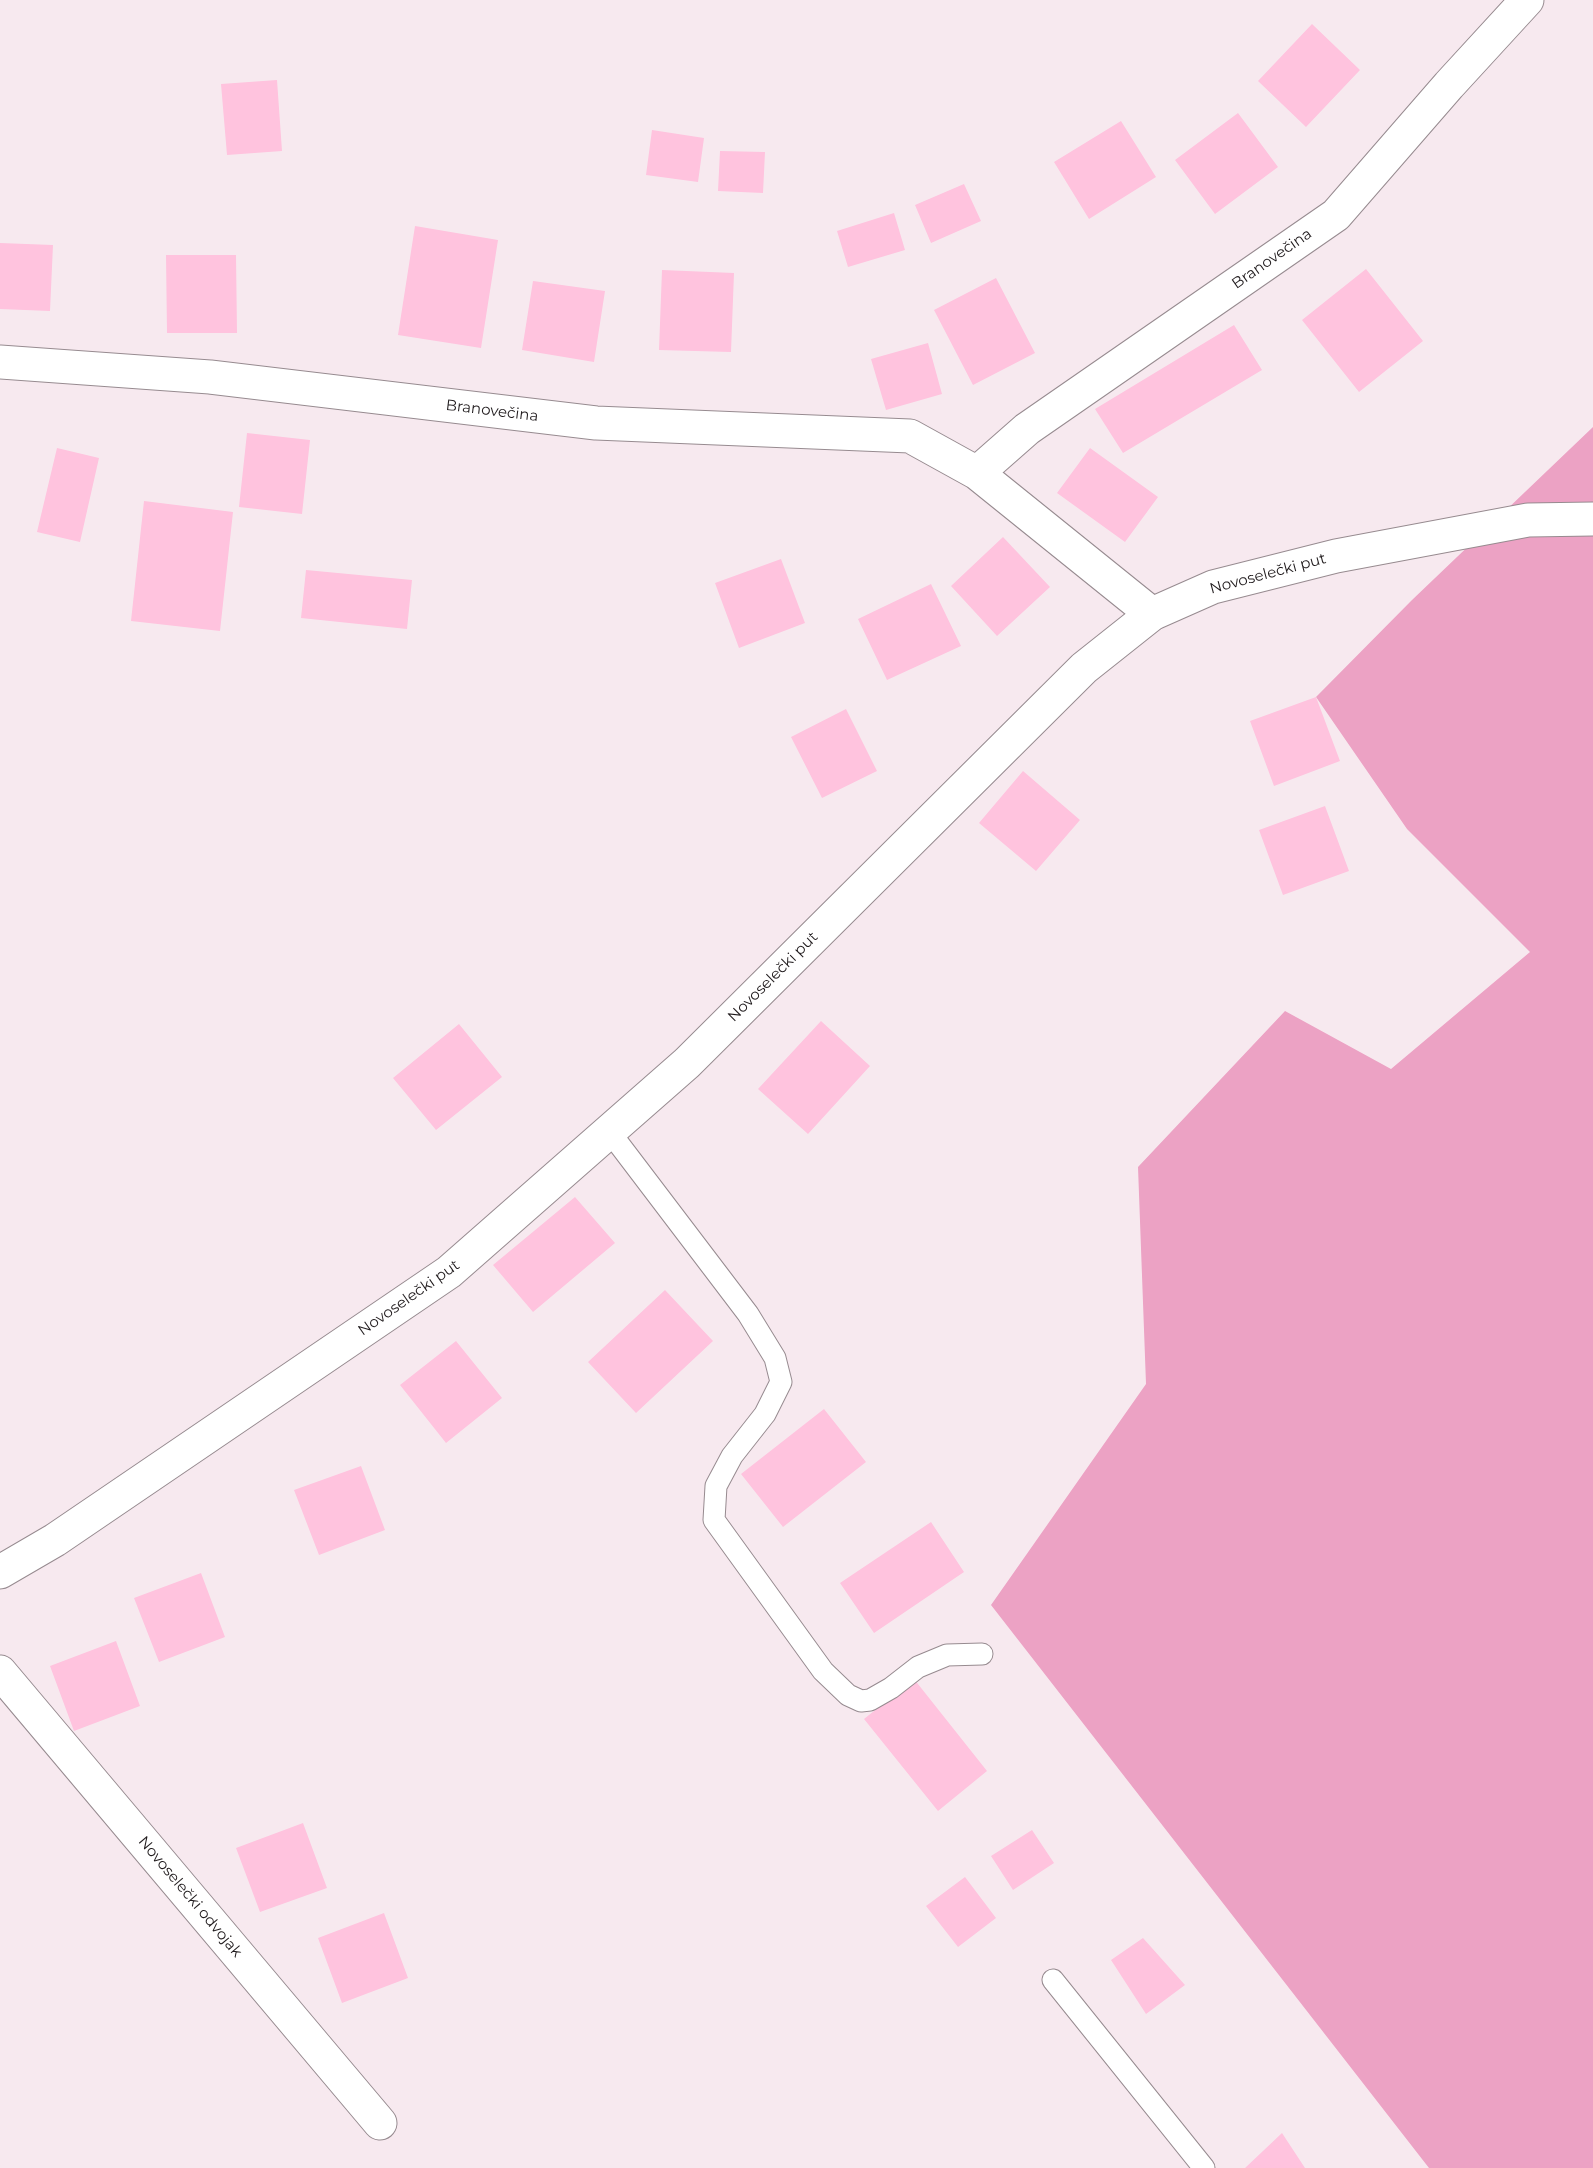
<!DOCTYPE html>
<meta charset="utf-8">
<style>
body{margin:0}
canvas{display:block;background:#f7e9ef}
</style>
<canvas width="1593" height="2168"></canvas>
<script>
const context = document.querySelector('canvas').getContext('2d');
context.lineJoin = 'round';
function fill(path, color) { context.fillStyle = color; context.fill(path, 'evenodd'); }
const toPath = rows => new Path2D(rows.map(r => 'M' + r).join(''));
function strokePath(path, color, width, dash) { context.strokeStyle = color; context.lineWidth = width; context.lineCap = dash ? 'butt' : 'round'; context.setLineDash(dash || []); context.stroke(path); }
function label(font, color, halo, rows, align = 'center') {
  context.font = font + ' Montserrat,sans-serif'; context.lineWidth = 4.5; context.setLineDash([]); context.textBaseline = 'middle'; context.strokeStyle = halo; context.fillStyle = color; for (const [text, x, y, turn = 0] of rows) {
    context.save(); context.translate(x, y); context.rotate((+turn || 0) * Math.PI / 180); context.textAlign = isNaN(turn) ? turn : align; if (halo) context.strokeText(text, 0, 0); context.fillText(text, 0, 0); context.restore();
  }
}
fill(toPath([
 [1593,427,1593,2168,1429,2168,991,1605,1146,1384,1138,1167,1285,1011,1391,1069,1530,952,1407,829,1316,697,1412,600]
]), '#eca2c4');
fill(toPath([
 [1312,24,1360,70,1306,127,1258,81],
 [277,80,282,151,227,155,221,84],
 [1238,113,1278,167,1215,214,1175,160],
 [1121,121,1156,177,1089,219,1054,162],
 [652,130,704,138,698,182,646,175],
 [720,151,765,152,763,193,718,191],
 [964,184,981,221,931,243,915,205],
 [894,213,905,250,848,267,837,231],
 [415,226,498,240,481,348,398,335],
 [0,243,53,245,50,311,0,309],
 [166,255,236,255,237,333,167,333],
 [1366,269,1423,341,1359,392,1302,320],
 [662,270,734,273,731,352,659,350],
 [996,278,1035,353,973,385,934,310],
 [533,281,605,291,594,362,522,350],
 [1234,325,1262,370,1123,453,1095,409],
 [928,343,942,394,886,410,871,359],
 [247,433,310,440,302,514,239,507],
 [57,448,99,458,80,542,37,532],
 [1090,448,1158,497,1125,542,1057,493],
 [144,501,233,512,220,631,131,621],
 [1003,537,1050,587,997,636,951,586],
 [781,559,805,623,739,648,715,583],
 [306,570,412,580,407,629,301,618],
 [931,584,961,646,887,680,858,619],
 [1316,697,1340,761,1274,786,1250,721],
 [846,709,877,771,822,798,791,737],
 [1023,771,1080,820,1036,871,979,823],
 [1325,806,1349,871,1283,895,1259,830],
 [821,1021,870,1066,808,1134,758,1089],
 [459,1024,502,1077,436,1130,393,1078],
 [575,1197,615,1243,533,1312,493,1265],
 [665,1290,713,1341,636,1413,588,1362],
 [456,1341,502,1398,446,1443,400,1385],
 [824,1409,866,1462,783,1527,741,1474],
 [361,1466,385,1530,319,1555,294,1490],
 [931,1522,964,1572,874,1633,840,1583],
 [201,1573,225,1637,159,1662,134,1598],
 [116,1641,140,1706,74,1731,50,1666],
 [914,1679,987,1771,938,1811,864,1719],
 [303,1823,327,1888,260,1912,236,1848],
 [1032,1830,1054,1863,1013,1890,991,1856],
 [965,1877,996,1918,958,1947,926,1906],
 [384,1913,408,1978,342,2003,318,1938],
 [1143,1938,1185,1985,1146,2014,1111,1960],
 [1282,2133,1305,2168,1245,2168]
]), '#ffc3de');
const service = toPath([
 [609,1131,748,1314,775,1358,781,1382,765,1414,732,1456,716,1486,714,1520,823,1671,848,1695,861,1701,870,1700,891,1688,918,1667,947,1655,982,1654],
 [1053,1980,1204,2168]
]);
const minor = toPath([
 [0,362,210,377,596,423,910,436,977,473,1152,614],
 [977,473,1027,429,1336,215,1449,85,1527,0],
 [0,1672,380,2123]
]);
const tertiary = toPath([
 [0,1572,55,1540,449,1272,687,1063,1084,668,1152,614,1213,587,1336,556,1528,520,1593,519]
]);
strokePath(service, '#978b90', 23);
strokePath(minor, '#978b90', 35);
strokePath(tertiary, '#978b90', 35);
strokePath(service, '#fff', 21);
strokePath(minor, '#fff', 33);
strokePath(tertiary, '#fff', 33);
label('15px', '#1f1a1c', '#fff', [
 ["Branovečina",1272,259,-35],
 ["Branovečina",492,411,7],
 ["Novoselečki put",1268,574,-15],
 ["Novoselečki put",773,977,-45],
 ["Novoselečki put",409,1298,-35],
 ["Novoselečki odvojak",190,1897,50]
]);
</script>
